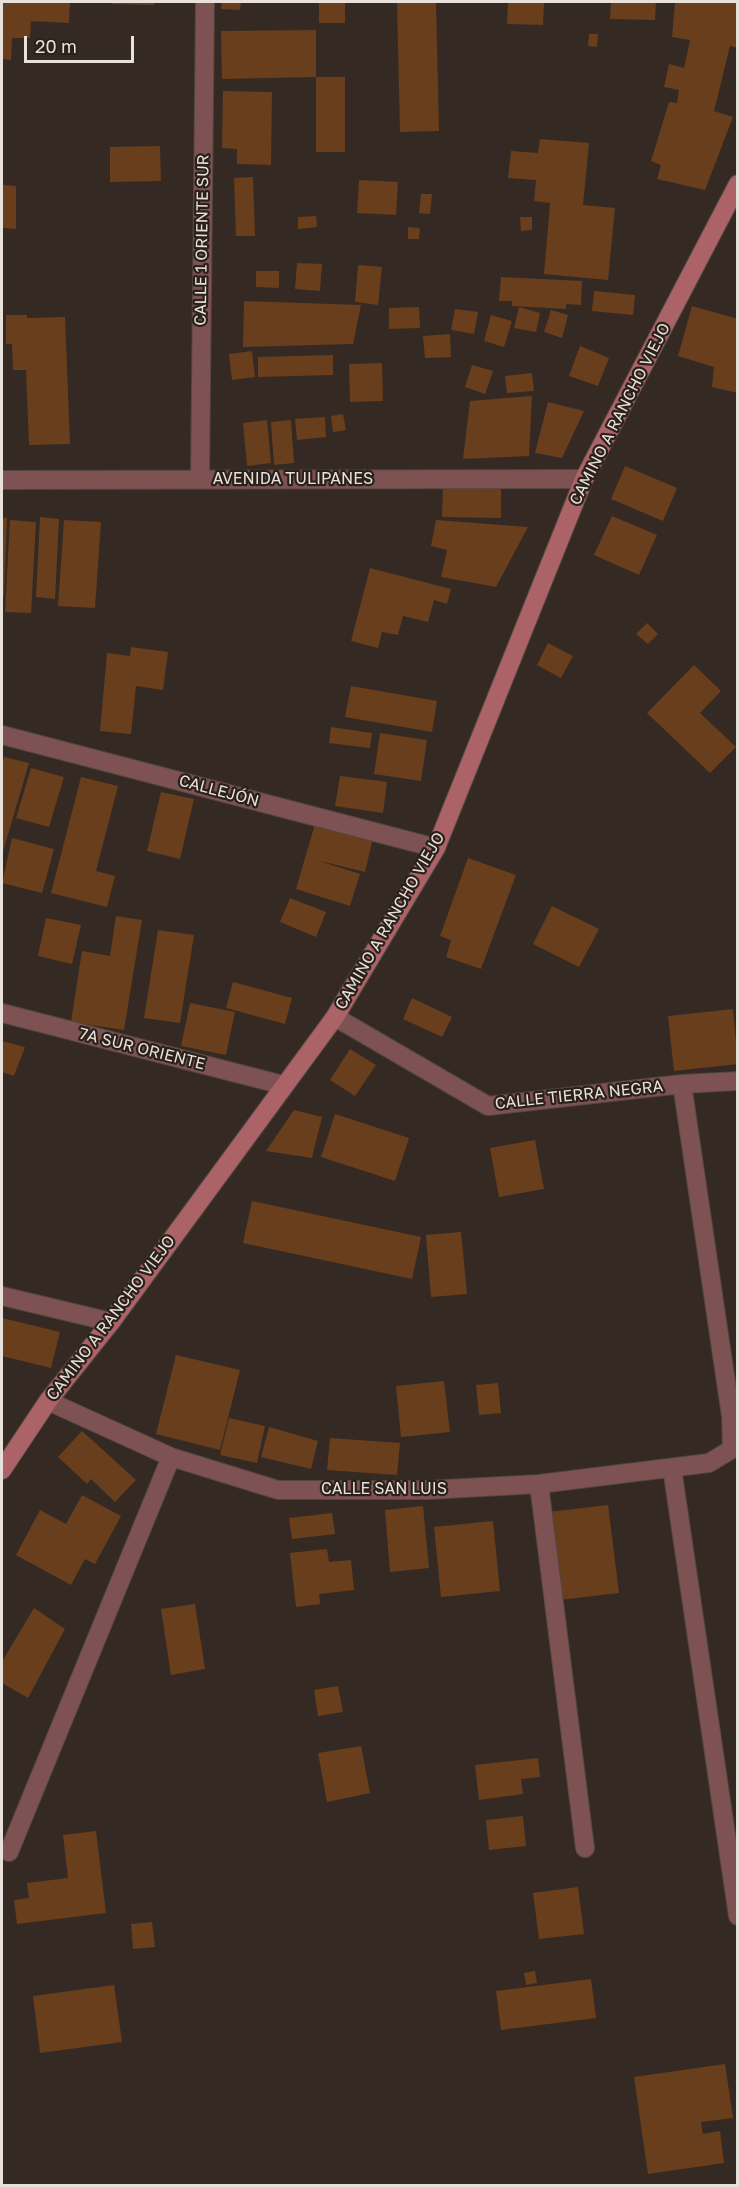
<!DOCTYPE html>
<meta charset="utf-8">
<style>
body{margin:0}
#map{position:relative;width:739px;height:2187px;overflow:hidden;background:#342a23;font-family:"Golos Text",sans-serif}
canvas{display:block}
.frame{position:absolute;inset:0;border:3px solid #e7e0db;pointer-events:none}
.scale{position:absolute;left:24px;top:36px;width:110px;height:27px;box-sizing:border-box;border:3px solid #e7e0db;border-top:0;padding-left:8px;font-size:18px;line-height:21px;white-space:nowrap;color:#e7e0db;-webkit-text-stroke:4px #2a211a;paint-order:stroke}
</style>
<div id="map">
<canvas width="739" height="2187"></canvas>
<div class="frame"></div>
<div class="scale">20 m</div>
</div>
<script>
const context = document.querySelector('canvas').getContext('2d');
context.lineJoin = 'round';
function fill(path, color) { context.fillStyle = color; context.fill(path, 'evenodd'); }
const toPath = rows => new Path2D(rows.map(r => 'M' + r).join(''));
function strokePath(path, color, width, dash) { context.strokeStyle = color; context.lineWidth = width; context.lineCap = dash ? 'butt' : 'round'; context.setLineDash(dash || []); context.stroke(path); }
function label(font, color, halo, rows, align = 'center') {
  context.font = font + ' "Golos Text",sans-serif'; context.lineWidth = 4.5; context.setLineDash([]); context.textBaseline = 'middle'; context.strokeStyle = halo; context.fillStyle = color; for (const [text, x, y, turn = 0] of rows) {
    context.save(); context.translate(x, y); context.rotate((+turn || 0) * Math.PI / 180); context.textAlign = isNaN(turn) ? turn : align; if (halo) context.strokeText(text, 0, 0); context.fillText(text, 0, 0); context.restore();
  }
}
fill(toPath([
 [2,2,70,2,69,23,31,21,30,38,12,38,11,60,2,59],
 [113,2,154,2,154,5,112,4],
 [222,2,241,2,240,10,221,9],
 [319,2,345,2,345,23,319,23],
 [397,2,436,2,439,131,400,132],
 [508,2,544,2,543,25,507,24],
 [611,2,656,2,655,20,610,19],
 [675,2,738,2,738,48,730,46,714,111,733,117,705,190,657,179,661,165,651,161,669,102,677,103,679,90,664,87,669,64,684,68,690,40,672,37],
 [316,30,316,77,222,79,221,31],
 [589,34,598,34,597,47,588,46],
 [316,77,345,77,345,152,316,152],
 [223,91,272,92,271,165,237,164,237,149,222,148],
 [540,139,589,143,583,205,615,208,608,280,544,274,550,203,534,201,536,180,508,178,511,151,538,153],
 [160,146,161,181,110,182,110,147],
 [253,177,255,236,236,236,234,178],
 [359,180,398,182,396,215,357,213],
 [2,185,16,186,16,229,2,228],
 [421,194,432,194,430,214,419,213],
 [316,216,317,227,298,229,298,217],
 [520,217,532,217,532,230,521,231],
 [408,227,420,228,419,239,408,239],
 [297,263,322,264,320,291,295,289],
 [358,265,382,267,378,305,355,302],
 [256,271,279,271,279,288,256,287],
 [501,277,582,281,581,305,566,304,566,309,512,306,512,301,499,301],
 [594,291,635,295,633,315,592,311],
 [244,301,361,305,353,344,243,347],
 [692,306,738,319,738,393,712,387,714,367,678,356],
 [419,307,420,328,389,329,389,308],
 [519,307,540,313,536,332,514,328],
 [455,309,478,312,474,334,451,330],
 [551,310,568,315,562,338,544,332],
 [6,315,27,315,27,318,65,317,70,444,29,445,26,370,13,370,12,344,6,344],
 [491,315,512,321,504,347,484,341],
 [450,334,451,357,425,358,423,336],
 [580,346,609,358,598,386,569,376],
 [252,351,255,377,232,380,229,354],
 [333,355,333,375,258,377,258,357],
 [382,363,383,401,350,402,349,364],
 [472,365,493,371,485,394,465,387],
 [532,373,534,391,507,393,505,376],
 [532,396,529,456,463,459,470,401],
 [548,402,584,411,562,458,535,453],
 [343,414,346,430,333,432,331,416],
 [325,417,326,437,297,440,295,419],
 [267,420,271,463,247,466,243,423],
 [291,420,294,463,274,465,271,422],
 [625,466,677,488,663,521,611,499],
 [443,483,501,483,501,518,442,517],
 [612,516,657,535,639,575,594,555],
 [40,517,59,519,55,599,36,597],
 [2,518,7,518,4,597,2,597],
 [10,520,36,522,31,613,5,612],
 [64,520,101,522,95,608,58,606],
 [436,520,528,527,496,587,441,577,447,550,431,546],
 [370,568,451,589,447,604,434,600,428,622,403,616,398,635,382,632,378,648,351,641],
 [647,623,658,634,648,644,636,634],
 [548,643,573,656,561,678,537,665],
 [131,647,168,652,163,690,136,686,131,734,100,731,107,653,130,656],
 [694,665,721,691,700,713,736,747,710,773,647,713],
 [351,686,437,701,432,732,345,717],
 [331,727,372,733,370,748,329,743],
 [380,733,427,740,421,781,374,774],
 [4,757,29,763,2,855,2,765],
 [31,768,64,777,49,827,16,818],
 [340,776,387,782,383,813,335,806],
 [81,777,118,786,96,871,115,876,107,907,51,893],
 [161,792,194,799,180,859,147,851],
 [315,824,373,838,365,872,316,860,360,874,350,906,296,889],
 [12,838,54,849,42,893,2,883],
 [468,858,516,875,481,969,446,957,451,940,440,936],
 [290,898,326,912,316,937,280,922],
 [552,906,599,929,579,967,533,944],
 [116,916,142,920,124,1030,71,1022,82,951,110,956],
 [46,918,81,925,72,964,38,956],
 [158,930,194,935,180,1023,144,1018],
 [233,982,292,998,285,1024,226,1008],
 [412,998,452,1017,442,1037,403,1019],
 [190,1003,235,1012,226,1055,181,1046],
 [733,1009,738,1064,674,1071,668,1016],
 [2,1041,25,1047,14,1076,2,1072],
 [350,1049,376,1065,355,1096,330,1080],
 [294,1110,322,1117,312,1158,266,1151],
 [335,1114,409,1138,395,1181,321,1157],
 [535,1140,544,1189,499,1197,490,1148],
 [252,1201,421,1237,412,1279,243,1243],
 [461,1232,467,1294,431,1297,426,1235],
 [2,1318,60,1332,51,1368,2,1356],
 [176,1355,240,1370,220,1450,156,1434],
 [444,1381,450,1432,401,1437,396,1386],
 [498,1383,501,1413,479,1415,476,1385],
 [229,1418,265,1426,257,1463,220,1455],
 [269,1427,318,1441,311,1469,261,1457],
 [82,1431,136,1480,115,1502,91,1479,87,1484,58,1457],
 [330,1438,400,1443,397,1475,327,1470],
 [82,1495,121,1516,95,1564,85,1559,71,1585,16,1555,40,1510,66,1524],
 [608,1505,619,1593,559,1600,548,1512],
 [423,1506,429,1568,390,1572,385,1510],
 [332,1513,335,1534,292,1539,289,1518],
 [493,1521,500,1591,441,1597,434,1527],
 [327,1549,329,1562,351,1560,354,1590,319,1594,320,1604,296,1607,290,1553],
 [195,1604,205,1669,171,1675,161,1609],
 [34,1608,65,1629,28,1698,2,1683,2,1659,3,1660],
 [338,1686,343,1712,318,1716,314,1690],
 [361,1746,370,1793,327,1802,318,1753],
 [538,1758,540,1777,521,1779,523,1794,479,1800,475,1765],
 [523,1816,526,1846,489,1850,486,1820],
 [96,1831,106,1913,17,1924,14,1900,29,1898,27,1883,68,1878,63,1835],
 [578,1887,584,1934,539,1939,533,1893],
 [152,1922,155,1947,133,1949,131,1924],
 [535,1971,537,1983,526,1985,524,1973],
 [591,1979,596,2018,501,2030,496,1991],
 [114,1985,122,2042,40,2053,33,1996],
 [725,2064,733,2118,701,2122,703,2134,720,2131,724,2163,648,2174,634,2077]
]), '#693e1c');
const street = toPath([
 [200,479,205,2],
 [2,480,584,479],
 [2,735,436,848],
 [2,1013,283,1085],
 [335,1017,488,1106,682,1084,738,1081],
 [2,1296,111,1322],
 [48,1401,171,1457,278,1490,428,1490,539,1484,709,1463,732,1449,731,1416,682,1084],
 [672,1468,738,1916],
 [539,1484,585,1848],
 [9,1852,171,1457]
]);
const secondary = toPath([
 [2,1470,48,1401,111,1322,335,1017,436,848,584,479,738,184]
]);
strokePath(street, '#514740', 20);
strokePath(secondary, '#514740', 20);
strokePath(street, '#7e5153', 18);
strokePath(secondary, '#ab6367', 18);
label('16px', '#e7e0db', '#2a211a', [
 ["CALLE 1 ORIENTE SUR",202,240,-89],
 ["CAMINO A RANCHO VIEJO",620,414,-63],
 ["AVENIDA TULIPANES",293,479],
 ["CALLEJÓN",219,791,15],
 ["CAMINO A RANCHO VIEJO",390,921,-60],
 ["7A SUR ORIENTE",142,1049,14],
 ["CALLE TIERRA NEGRA",579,1095,-6],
 ["CAMINO A RANCHO VIEJO",111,1318,-53],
 ["CALLE SAN LUIS",384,1489]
]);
</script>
